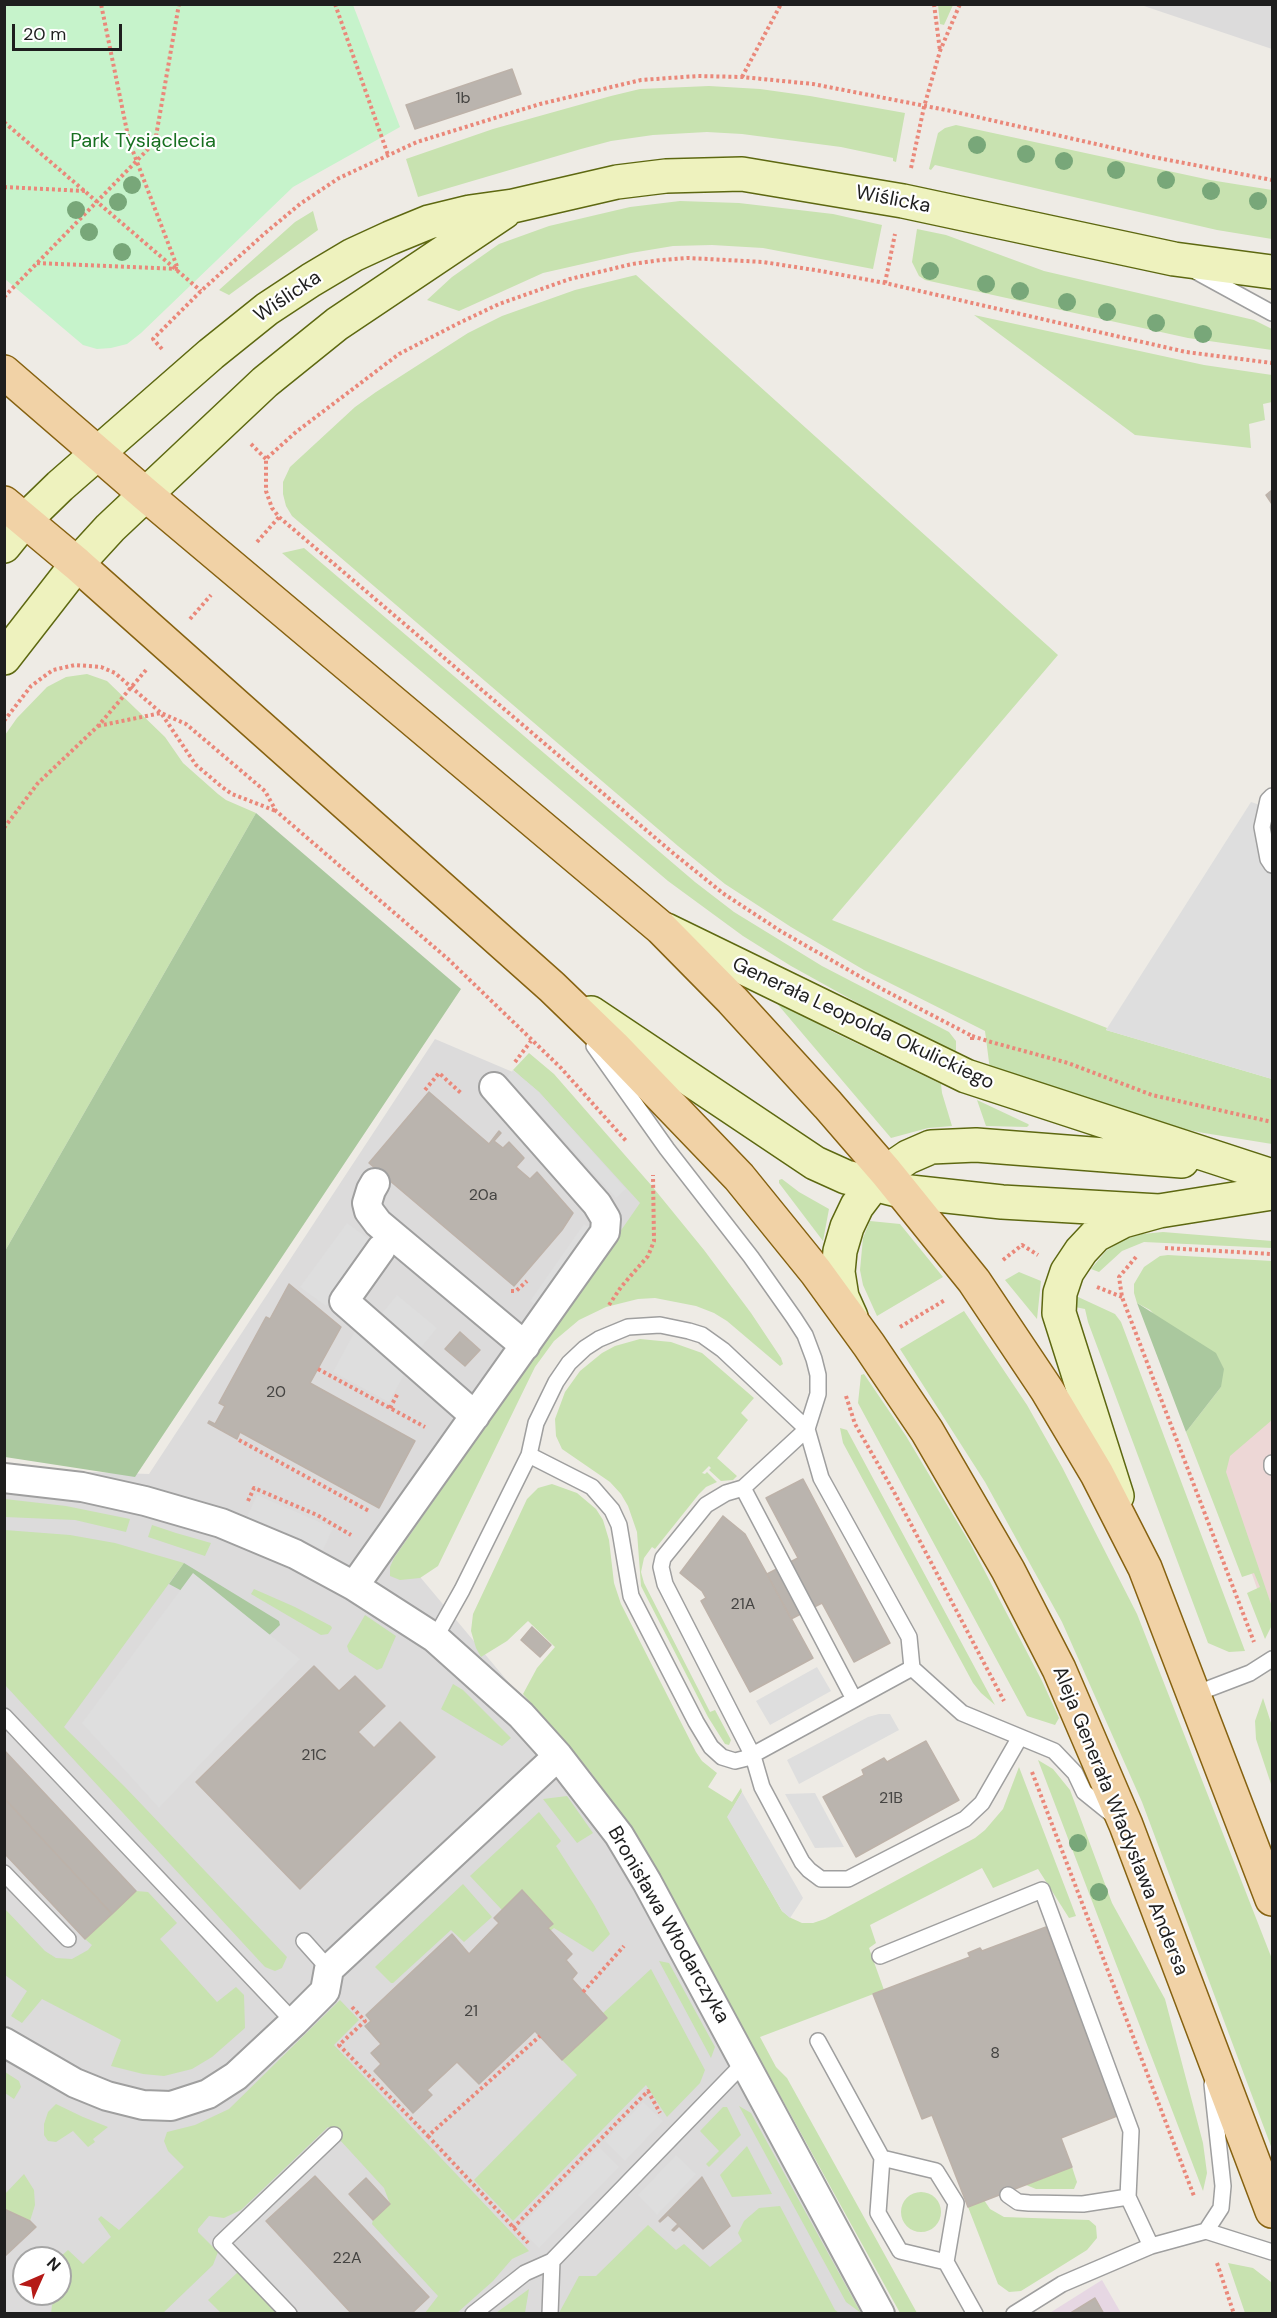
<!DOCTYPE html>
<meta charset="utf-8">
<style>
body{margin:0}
#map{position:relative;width:1277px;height:2318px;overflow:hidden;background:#eeebe5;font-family:"DM Sans",sans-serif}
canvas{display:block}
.frame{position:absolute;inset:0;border:6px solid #1e1e1e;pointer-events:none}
.north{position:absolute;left:12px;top:2246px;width:60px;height:60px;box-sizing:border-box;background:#fff;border:2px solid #a5a5a5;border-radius:50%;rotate:45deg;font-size:16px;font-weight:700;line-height:24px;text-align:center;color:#1e1e1e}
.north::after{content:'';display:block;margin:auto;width:21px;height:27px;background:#b51a17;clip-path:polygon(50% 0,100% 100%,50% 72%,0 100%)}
.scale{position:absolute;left:12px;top:24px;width:110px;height:27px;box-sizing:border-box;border:3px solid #1e1e1e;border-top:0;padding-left:8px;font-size:18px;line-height:21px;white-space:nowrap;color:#1e1e1e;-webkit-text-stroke:4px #fff;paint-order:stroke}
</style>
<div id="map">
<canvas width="1277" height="2318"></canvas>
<div class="frame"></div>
<div class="north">N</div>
<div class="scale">20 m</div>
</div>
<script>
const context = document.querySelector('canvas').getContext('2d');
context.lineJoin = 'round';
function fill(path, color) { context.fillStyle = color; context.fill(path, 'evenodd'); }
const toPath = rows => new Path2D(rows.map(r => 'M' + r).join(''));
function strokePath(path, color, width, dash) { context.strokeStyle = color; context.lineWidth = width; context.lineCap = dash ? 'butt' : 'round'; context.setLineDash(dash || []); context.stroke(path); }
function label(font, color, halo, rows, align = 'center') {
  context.font = font + ' "DM Sans",sans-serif'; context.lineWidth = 4.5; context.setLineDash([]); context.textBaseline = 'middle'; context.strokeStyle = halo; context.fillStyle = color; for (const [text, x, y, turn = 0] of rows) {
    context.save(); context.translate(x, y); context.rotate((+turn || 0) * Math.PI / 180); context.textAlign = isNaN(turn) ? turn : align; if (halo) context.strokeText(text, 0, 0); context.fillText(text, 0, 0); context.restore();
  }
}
fill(toPath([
 [1141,5,1272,5,1272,49],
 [435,1039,548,1087,646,1197,405,1559,635,1833,894,2313,5,2313,4,1469,149,1474],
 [24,2258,60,2258,60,2294,24,2294]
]), '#dcdbdb');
fill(toPath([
 [1272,1411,1272,1631,1206,1443]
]), '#edd7d6');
fill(toPath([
 [1102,2280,1121,2313,1048,2314]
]), '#e6d7e3');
fill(toPath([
 [938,5,953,5,944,25,940,24],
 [709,86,760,89,810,96,905,113,896,162,893,161,893,158,841,147,742,134,707,132,653,135,611,141,581,149,418,197,406,159,493,129,611,96,640,89],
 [956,125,1210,180,1272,190,1272,239,1217,230,935,165,931,170,929,169,938,133,945,128],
 [680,201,739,203,833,214,882,225,873,269,763,248,712,245,673,246,631,253,543,273,459,311,427,300,452,277,499,244,549,226,630,207],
 [313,211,318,230,229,295,219,290,295,222],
 [917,229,946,235,1044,271,1254,320,1272,329,1272,350,1188,338,925,280,919,276,912,262],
 [636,275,1058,655,832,920,1107,1028,1106,1030,1272,1079,1272,1144,1204,1133,1153,1123,990,1070,985,1031,864,970,791,927,725,884,678,846,292,516,286,506,283,494,283,482,290,467,355,407,376,392,468,333,502,316,575,290],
 [974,315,1204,365,1272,375,1272,402,1263,404,1265,420,1249,424,1251,448,1135,435],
 [304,548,695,882,734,912,822,966,949,1032,956,1041,956,1052,874,1012,791,966,743,936,668,881,282,553],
 [87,674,107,681,165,737,183,763,218,794,226,800,256,813,5,1251,5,735,17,718,47,687,66,677],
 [775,998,831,1031,941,1084,942,1093,952,1126,928,1128,891,1138,774,1000],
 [529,1053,554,1074,651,1185,704,1250,751,1313,781,1358,783,1364,780,1366,727,1321,714,1313,696,1306,655,1298,638,1299,606,1307,579,1320,554,1341,535,1367,438,1566,420,1578,400,1580,390,1576,390,1567,394,1558,640,1203,539,1092,513,1070],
 [977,1100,1028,1124,1029,1125,1027,1127,986,1126],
 [782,1179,799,1192,829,1209,823,1241,779,1183,779,1180],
 [870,1221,900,1224,943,1277,877,1316,863,1285,860,1270,863,1238],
 [1163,1232,1272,1241,1272,1248,1144,1242,1122,1251,1099,1272,1091,1269,1106,1251,1123,1240,1142,1234],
 [1168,1255,1272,1261,1272,1420,1230,1456,1226,1472,1272,1607,1272,1625,1265,1639,1247,1593,1260,1587,1254,1573,1242,1577,1186,1432,1221,1387,1150,1310,1137,1303,1134,1293,1134,1284,1144,1267,1160,1256],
 [1019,1272,1041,1281,1037,1319,1005,1280],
 [1076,1296,1115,1314,1121,1322,1245,1651,1229,1652,1208,1643,1088,1322,1085,1309,1075,1307],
 [964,1311,1027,1405,1062,1467,1137,1614,1272,1959,1272,2149,1142,1802,1062,1622,985,1482,900,1349],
 [640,1339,671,1342,702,1353,754,1398,741,1413,748,1420,717,1458,737,1476,733,1480,721,1481,709,1470,711,1468,709,1466,702,1473,705,1474,707,1472,717,1482,706,1487,699,1494,655,1549,652,1547,644,1558,641,1572,644,1583,710,1712,715,1710,731,1740,729,1745,725,1744,708,1717,641,1586,637,1532,628,1506,621,1494,610,1482,562,1449,556,1436,555,1419,565,1392,580,1371,602,1353,615,1346],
 [864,1374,906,1436,971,1545,1042,1681,1059,1718,1055,1725,1027,1716,858,1403,861,1375],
 [840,1428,847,1430,995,1705,981,1693,973,1683,843,1443],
 [552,1484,577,1493,596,1509,603,1520,609,1540,614,1583,621,1604,696,1752,702,1761,717,1773,708,1787,732,1802,741,1788,742,1792,728,1817,782,1911,791,1918,802,1923,813,1923,825,1919,975,1838,985,1830,1003,1809,1019,1767,1076,1916,1069,1918,1038,1869,993,1888,982,1868,870,1925,876,1943,869,1948,884,1990,760,2037,776,2067,787,2078,917,2313,900,2313,636,1834,589,1770,523,1694,537,1668,555,1647,528,1621,507,1641,481,1657,476,1648,471,1631,473,1614,527,1499,538,1488],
 [5,1499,66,1506,130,1519,126,1532,75,1520,5,1517],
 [152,1525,176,1533,211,1543,205,1556,148,1537],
 [5,1530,70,1535,115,1543,184,1563,64,1727,125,1787,287,1957,282,1968,275,1971,265,1967,5,1685],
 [254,1589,295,1607,331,1626,332,1628,328,1634,321,1635,251,1594],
 [365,1615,396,1636,382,1668,377,1670,349,1652,347,1646],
 [453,1684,463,1690,511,1738,502,1746,441,1709],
 [1263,1698,1272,1726,1272,1787,1256,1739,1255,1721],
 [1038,1760,1053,1769,1070,1790,1112,1903,1165,1999,1203,2143,1207,2173,1203,2191],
 [567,1796,593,1833,577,1843,543,1799],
 [539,1812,561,1841,556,1846,594,1905,610,1934,593,1952,554,1928,550,1931,548,1928,553,1924,522,1891,502,1910,470,1876],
 [463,1884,492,1917,464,1942,451,1930,393,1983,391,1983,375,1967],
 [136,1891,148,1892,177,1923,160,1939,217,2002,236,1987,244,1995,245,2028,212,2057,192,2069,164,2076,143,2074,111,2066,121,2040,42,1999,22,2023,11,2016,27,1991,5,1975,4,1908,45,1951,56,1958,72,1959,88,1950,92,1945,85,1939],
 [659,1961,669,1963,715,2047,711,2058],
 [651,1969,705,2070,700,2083,667,2117,646,2085,513,2221,474,2180,577,2075,562,2060,607,2018,603,2013],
 [340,2000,359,2020,334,2045,529,2251,512,2259,493,2281,457,2313,425,2313,438,2296,372,2224,373,2220,390,2204,384,2188,328,2127,241,2210,224,2218,209,2216,198,2229,198,2232,218,2252,213,2265,163,2313,51,2314,52,2305,68,2290,60,2278,59,2258,68,2250,83,2264,111,2237,98,2219,101,2216,119,2230,184,2167,168,2151,164,2141,167,2132,195,2125,229,2109],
 [5,2072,19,2081,21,2087,14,2099,5,2093],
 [56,2104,83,2117,108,2127,93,2139,95,2142,88,2147,73,2131,56,2142,48,2141,44,2135,44,2124,48,2112],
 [739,2106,751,2113,861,2313,846,2302],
 [723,2107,727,2107,741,2135,709,2167,706,2164,719,2151,700,2131],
 [747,2146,772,2194,732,2197,720,2175],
 [1072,2167,1077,2182,1074,2189,1036,2189,1026,2185],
 [24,2174,34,2190,35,2205,30,2221,5,2209,5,2194],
 '901 2212a20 20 0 1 1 40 0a20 20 0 1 1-40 0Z',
 [984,2200,990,2209,1004,2217,1089,2220,1096,2226,1097,2238,1087,2250,1021,2291,1009,2292,998,2284,968,2207],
 [780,2206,835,2310,839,2313,559,2313,579,2276,596,2276,648,2225,676,2250,684,2244,710,2267,742,2241,738,2233,744,2221,759,2208],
 [1228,2263,1253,2268,1271,2282,1272,2313,1245,2313],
 [238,2272,276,2313,221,2313,208,2300],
 [529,2289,525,2313,496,2313]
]), '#c8e2b0');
fill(toPath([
 [256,813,461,989,135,1477,5,1457,5,1251],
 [1137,1303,1216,1353,1224,1369,1221,1387,1186,1432],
 [184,1563,279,1621,280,1625,264,1640,236,1620,169,1584]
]), '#aac89e');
fill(toPath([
 [5,4,353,5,400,127,293,187,141,333,127,344,111,348,97,349,83,345,5,279]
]), '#c6f3cb');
fill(toPath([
 [1251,802,1272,809,1272,1079,1106,1030],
 [513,1070,539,1092,626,1189,616,1198,528,1101,505,1080],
 [347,1223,373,1242,326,1306,300,1287],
 [584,1224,594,1231,540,1308,530,1301],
 [397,1295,437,1328,419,1350,379,1317],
 [355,1331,405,1373,389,1402,333,1372],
 [257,1495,333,1528,323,1550,297,1537,247,1517],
 [193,1573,300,1659,159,1808,82,1723],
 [817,1667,831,1691,770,1725,756,1701],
 [879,1714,890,1714,899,1730,799,1784,787,1760,868,1717],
 [742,1792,803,1898,790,1918,782,1911,727,1817],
 [815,1793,844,1847,815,1848,785,1794],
 [643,2102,663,2121,625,2161,605,2141],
 [599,2147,619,2167,539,2248,519,2228],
 [676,2155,696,2174,657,2215,638,2195]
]), '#dedede');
const building = toPath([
 [512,69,521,94,415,129,406,105,512,69],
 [1272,490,1272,504,1266,495,1272,490],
 [429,1092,489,1144,499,1131,501,1133,494,1141,503,1148,509,1142,524,1158,516,1167,530,1179,537,1172,573,1213,562,1230,514,1286,369,1163,429,1092],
 [289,1284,341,1327,310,1383,415,1441,379,1508,240,1432,237,1439,208,1423,209,1421,215,1424,225,1406,219,1403,266,1317,270,1319,289,1284],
 [460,1332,480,1350,465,1366,445,1349,460,1332],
 [803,1479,890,1643,854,1662,822,1603,791,1619,767,1574,798,1558,766,1498,803,1479],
 [723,1516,745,1534,813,1658,750,1692,701,1601,706,1598,702,1591,680,1573,723,1516],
 [532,1627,551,1645,540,1657,521,1640,532,1627],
 [314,1666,339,1691,355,1676,385,1706,358,1732,374,1748,400,1722,435,1757,300,1889,196,1782,314,1666],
 [926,1741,959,1800,856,1857,823,1797,864,1775,862,1770,884,1758,887,1762,926,1741],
 [4,1750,136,1891,112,1914,4,1798,4,1750],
 [4,1798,112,1914,85,1939,4,1853,4,1798],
 [522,1890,553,1924,548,1928,572,1954,566,1960,577,1973,572,1979,607,2018,562,2060,535,2031,479,2084,457,2062,427,2090,432,2095,413,2113,374,2071,381,2064,371,2053,381,2044,365,2026,371,2021,366,2015,452,1934,469,1954,499,1923,494,1918,522,1890],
 [1046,1927,1117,2116,1061,2138,1072,2167,968,2207,932,2115,922,2119,873,1994,970,1957,968,1953,980,1948,982,1951,1046,1927],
 [315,2176,429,2297,411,2314,352,2314,266,2221,315,2176],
 [702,2177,730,2226,703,2249,679,2226,674,2231,672,2230,678,2224,668,2215,660,2222,659,2221,702,2177],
 [366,2178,390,2204,373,2220,349,2194,366,2178],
 [4,2209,30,2221,36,2227,4,2257,4,2209],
 [1095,2298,1104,2314,1069,2314,1095,2298]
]);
fill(building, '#bab4ae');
strokePath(building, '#bdb2a9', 1.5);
const lane = toPath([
 [1197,272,1272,313],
 [1272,796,1268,800,1262,827,1268,859,1272,865],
 [594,1046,667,1149,751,1257,794,1318,805,1335,814,1359,818,1375,818,1394,807,1429,743,1488,726,1493,706,1505,663,1558,661,1567,665,1584,753,1756,762,1787,802,1862,809,1870,821,1879,848,1879,965,1819,982,1803,1020,1737],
 [529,1455,592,1487,612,1510,619,1525,631,1596,696,1722,711,1747,722,1757,735,1761,747,1758,912,1668],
 [1272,1463,1272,1467],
 [743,1488,854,1699],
 [435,1638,462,1590,529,1455,536,1423,556,1382,569,1363,585,1348,599,1339,628,1327,660,1325,689,1331,702,1335,723,1350,807,1429,821,1478,909,1637,912,1668,962,1713,1054,1751,1075,1773,1084,1792,1115,1817],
 [1195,1694,1250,1673,1272,1659],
 [4,1716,294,2022],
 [4,1873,68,1939],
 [304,1941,329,1969],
 [880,1956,1042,1890,1131,2131,1128,2197,1151,2246],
 [818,2041,882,2158,936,2171,956,2203,946,2262,975,2314],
 [882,2158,878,2213,900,2251,946,2262],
 [1008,2195,1018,2202,1029,2203,1083,2204,1128,2197],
 [1206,2231,1221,2208,1223,2186,1212,2084],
 [289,2314,221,2243,334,2135],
 [473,2314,525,2273,552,2261],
 [550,2314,552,2261,745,2062],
 [1014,2314,1062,2284,1151,2246,1206,2231,1272,2252]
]);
const street = toPath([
 [375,1183,371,1190,367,1203,369,1211,378,1223,525,1346],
 [381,1249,344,1301,475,1416],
 [4,1478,82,1487,145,1501,221,1523,295,1554,354,1586,435,1638,521,1715,558,1756,619,1835,647,1882,880,2314],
 [354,1586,605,1232,606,1219,597,1204,494,1087],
 [4,2042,75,2083,107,2096,143,2105,171,2106,208,2094,236,2076,294,2022,325,1991,329,1969,558,1756]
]);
const secondary = toPath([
 [4,546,25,520,60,486,211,354,267,309,311,280,353,255,390,238,429,222,470,212,513,206,617,182,666,176,742,174,903,201,1174,259,1272,272],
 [4,658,77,564,110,528,265,382,337,324,504,212],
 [666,930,966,1076,1272,1176],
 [591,1013,815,1163,846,1177,901,1191,1002,1202,1159,1211],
 [851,1317,842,1297,838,1272,840,1251,847,1227,857,1206,873,1185,886,1172,908,1157,931,1147,976,1145,1182,1161],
 [1117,1496,1059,1313,1060,1293,1067,1272,1081,1251,1096,1235,1123,1221,1159,1211,1272,1193]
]);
const primary = toPath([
 [4,372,145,494,661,928,732,1000,828,1105,886,1172,974,1281,1047,1390,1097,1474,1145,1568,1272,1899],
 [4,503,77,564,552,987,613,1046,739,1177,816,1272,869,1345,927,1431,1008,1570,1059,1669,1126,1825,1272,2211]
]);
strokePath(lane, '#9f9f9f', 18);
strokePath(street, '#9f9f9f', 32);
strokePath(secondary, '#5d6811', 36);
strokePath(primary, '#866211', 36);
strokePath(toPath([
 [335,4,388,155],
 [934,4,940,51],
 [742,77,781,4],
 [4,122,201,291],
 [911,168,924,107,940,51,960,4],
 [4,187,85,191],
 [37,263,178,269,129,141,101,4],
 [885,283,895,234],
 [4,297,155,142,179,4],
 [162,349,153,339,201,291,264,234,300,204,339,178,417,142,540,104,641,80,698,76,742,77,813,84,951,111,1153,157,1272,180],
 [251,444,266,459],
 [257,542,279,517],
 [190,619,211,595],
 [4,721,31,686,53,670,75,665,101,667,115,673,161,713,196,765,222,787,232,794,276,811],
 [98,726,161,713,186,724,265,791,276,811,448,959,561,1068,627,1142],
 [4,828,38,783,98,726,146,670],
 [972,1036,991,1042,1068,1063,1152,1095,1272,1122],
 [972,1040,972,1036,882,989,782,932,724,894,673,853,279,517,272,508,266,491,266,459,296,432,399,354,457,324,499,304,570,279,632,264,661,260,688,258,726,260,763,262,821,271,885,283,1186,352,1272,363],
 [515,1062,531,1041],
 [425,1090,439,1073,462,1094],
 [1165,1248,1272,1254],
 [1136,1257,1119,1277,1122,1297,1254,1642],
 [1003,1260,1022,1245,1038,1255],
 [1097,1287,1122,1297],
 [511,1291,516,1291,527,1281],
 [609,1305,621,1287,648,1256,654,1241,653,1175],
 [900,1327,945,1300],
 [318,1369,425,1427],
 [846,1396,855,1424,894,1492,1004,1701],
 [390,1408,398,1393],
 [239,1440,369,1511],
 [248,1501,254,1488,317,1515,351,1535],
 [1032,1772,1194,2196],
 [583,1992,624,1946],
 [352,2007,365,2021,339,2045,428,2136,540,2036],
 [428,2136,528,2243],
 [513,2228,648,2091,660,2113],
 [1217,2263,1234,2314]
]), '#ea887a', 4, [3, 3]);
strokePath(lane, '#fff', 15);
strokePath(street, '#fff', 28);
strokePath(secondary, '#eef2be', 33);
strokePath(primary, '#f1d2a6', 33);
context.fillStyle = '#78a779';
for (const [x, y] of [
 [977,145],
 [1026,154],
 [1064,161],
 [1116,170],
 [1166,180],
 [132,185],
 [1211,191],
 [1258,201],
 [118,202],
 [76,210],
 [89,232],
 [122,252],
 [930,271],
 [986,284],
 [1020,291],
 [1067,302],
 [1107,312],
 [1156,323],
 [1203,334],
 [1078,1843],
 [1099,1892]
]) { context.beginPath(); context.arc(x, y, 9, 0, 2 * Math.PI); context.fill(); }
label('16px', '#454442', null, [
 ["1b",463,99],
 ["20a",483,1196],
 ["20",276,1393],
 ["21A",743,1605],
 ["21C",314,1756],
 ["21B",891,1799],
 ["21",471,2012],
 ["8",995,2054],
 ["22A",347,2259]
]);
label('20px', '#187021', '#fff', [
 ["Park Tysiąclecia",143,142]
]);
label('20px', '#1e1e1e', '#fff', [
 ["Wiślicka",893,200,11],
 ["Wiślicka",288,297,-34],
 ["Generała Leopolda Okulickiego",863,1024,25],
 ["Aleja Generała Władysława Andersa",1120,1821,68],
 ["Bronisława Włodarczyka",668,1925,60]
]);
</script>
